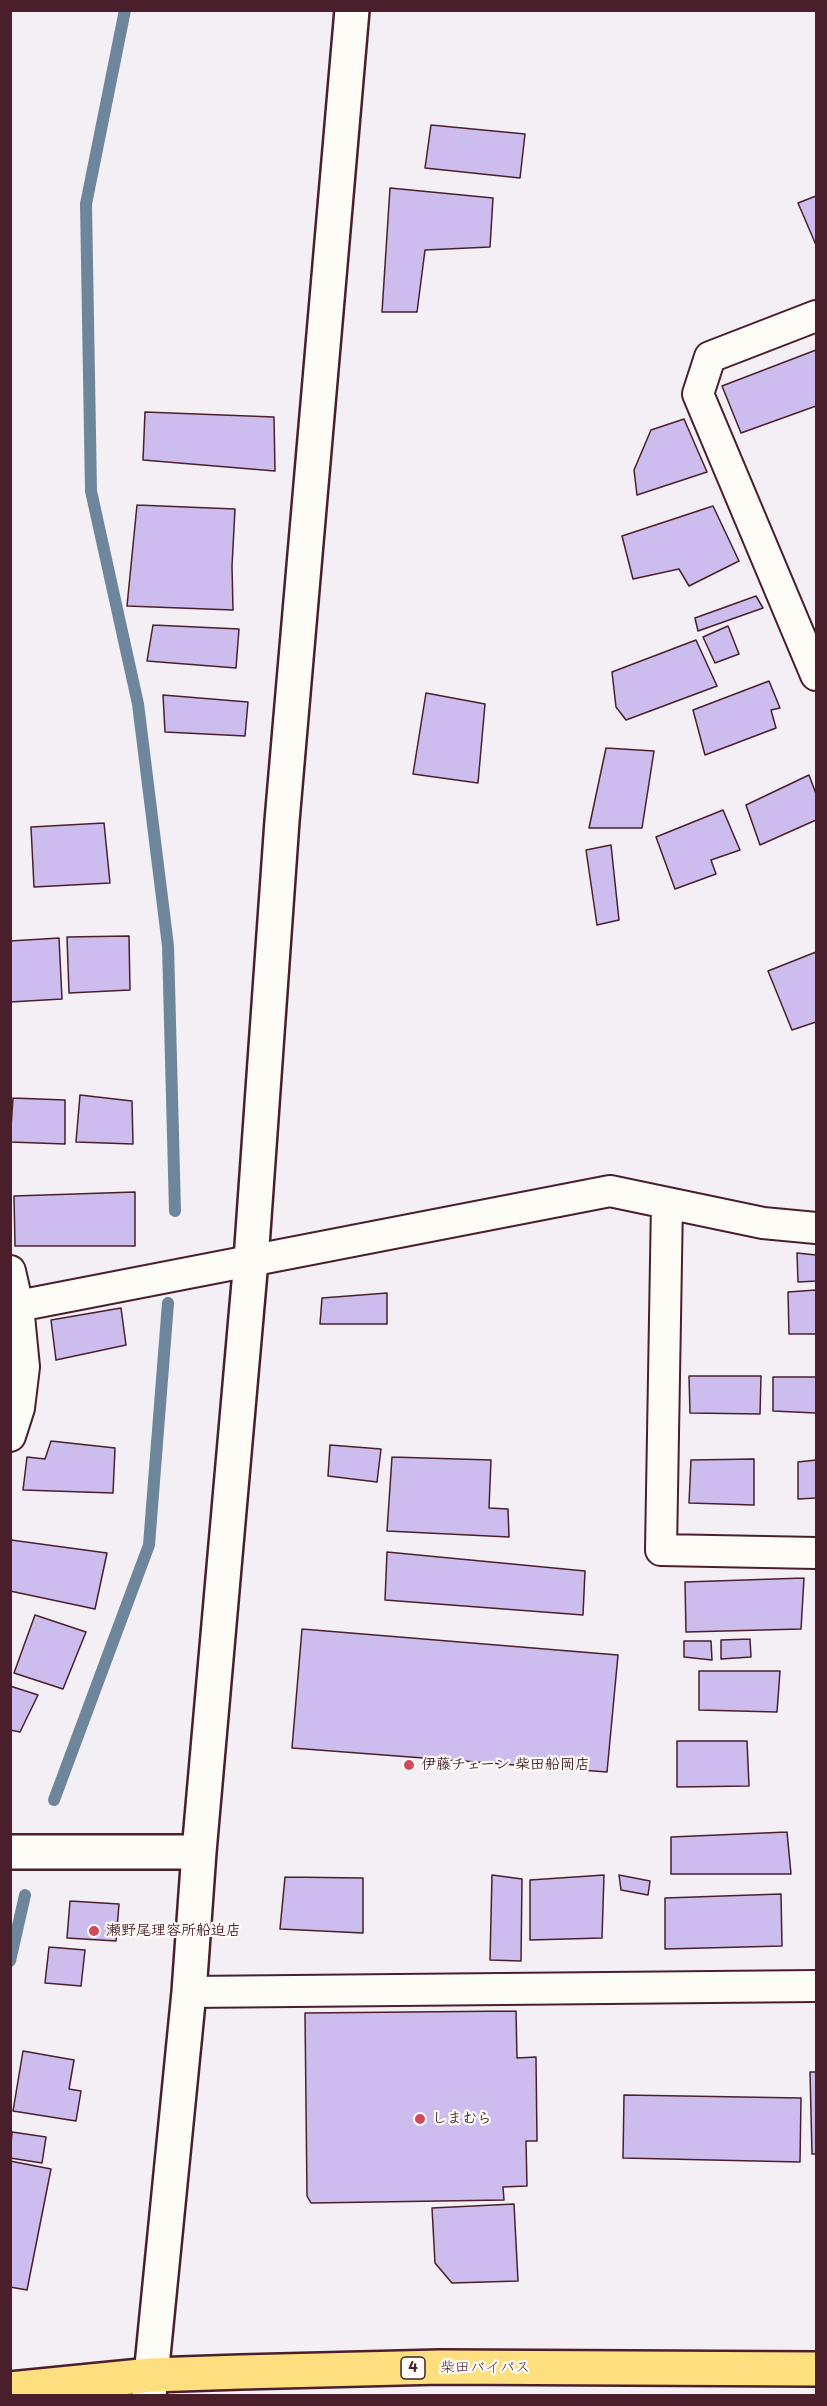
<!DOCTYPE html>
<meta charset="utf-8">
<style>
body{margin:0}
#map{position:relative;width:827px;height:2406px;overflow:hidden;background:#f3eff5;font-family:"Playpen Sans",sans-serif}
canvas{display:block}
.frame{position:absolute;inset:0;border:12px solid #4a1f2b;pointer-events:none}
</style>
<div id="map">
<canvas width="827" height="2406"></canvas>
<div class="frame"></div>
</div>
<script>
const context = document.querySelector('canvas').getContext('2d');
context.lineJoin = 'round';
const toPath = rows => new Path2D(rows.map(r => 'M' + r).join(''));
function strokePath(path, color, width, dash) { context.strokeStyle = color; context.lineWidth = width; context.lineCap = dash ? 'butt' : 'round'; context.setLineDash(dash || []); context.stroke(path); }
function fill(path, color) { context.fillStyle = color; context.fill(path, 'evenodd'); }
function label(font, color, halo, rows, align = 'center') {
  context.font = font + ' "Playpen Sans","Klee One",sans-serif'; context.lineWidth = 4.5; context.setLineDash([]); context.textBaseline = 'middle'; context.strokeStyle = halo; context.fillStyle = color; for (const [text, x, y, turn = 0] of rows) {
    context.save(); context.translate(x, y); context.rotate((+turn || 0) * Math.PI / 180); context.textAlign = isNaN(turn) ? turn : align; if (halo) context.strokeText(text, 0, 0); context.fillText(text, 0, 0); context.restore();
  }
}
strokePath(toPath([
 [125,10,86,204,91,491,138,704,168,946,175,1211],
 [54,1800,149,1545,168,1303],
 [10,1961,25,1895]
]), '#6d869b', 12);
const building = toPath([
 [431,125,525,134,520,178,425,168,431,125],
 [390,188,493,198,490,247,425,250,417,312,382,312,390,188],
 [816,196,816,245,798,203,816,196],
 [816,350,816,406,741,433,722,386,816,350],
 [145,412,274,417,275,471,143,460,145,412],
 [684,419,707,472,637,495,634,470,651,430,684,419],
 [137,505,235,509,232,566,233,610,127,606,137,505],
 [713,506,739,561,689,586,679,569,633,579,622,536,713,506],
 [756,596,763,608,698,631,695,618,756,596],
 [153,625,239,629,236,668,147,661,153,625],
 [728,626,739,654,715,663,703,637,728,626],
 [696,640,717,686,626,720,616,707,612,672,696,640],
 [769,681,780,708,771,710,776,728,705,755,693,710,769,681],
 [426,693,485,704,478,783,413,774,426,693],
 [163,695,248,702,245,736,165,732,163,695],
 [606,748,654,751,642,828,589,828,606,748],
 [809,775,816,794,816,820,760,845,746,805,809,775],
 [723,810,740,850,711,860,716,874,675,889,656,837,723,810],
 [104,823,110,883,34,887,31,827,104,823],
 [611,845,619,920,597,925,586,850,611,845],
 [129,936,130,990,69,993,67,937,129,936],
 [59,938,62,999,10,1002,10,941,59,938],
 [816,952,816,1022,792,1030,768,971,816,952],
 [80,1095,132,1101,133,1144,76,1142,80,1095],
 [13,1098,65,1100,65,1144,10,1142,13,1098],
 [135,1192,135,1246,15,1246,14,1196,135,1192],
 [797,1253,816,1255,816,1281,798,1282,797,1253],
 [816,1290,816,1334,789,1334,788,1292,816,1290],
 [387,1293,387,1324,320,1324,322,1298,387,1293],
 [121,1308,126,1345,56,1360,51,1320,121,1308],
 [689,1376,761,1376,760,1414,690,1413,689,1376],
 [773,1377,816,1377,816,1413,773,1411,773,1377],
 [51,1441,115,1448,113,1493,23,1490,27,1457,45,1459,51,1441],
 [330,1445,381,1449,377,1482,328,1476,330,1445],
 [392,1457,491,1460,489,1508,508,1509,509,1537,387,1531,392,1457],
 [754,1459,754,1505,689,1503,691,1460,754,1459],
 [816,1460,816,1498,798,1499,798,1462,816,1460],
 [11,1540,107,1553,95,1609,10,1591,11,1540],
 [387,1552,585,1571,583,1615,385,1600,387,1552],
 [804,1578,801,1629,686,1632,685,1582,804,1578],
 [35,1615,86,1632,63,1689,14,1673,35,1615],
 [302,1629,618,1655,607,1772,292,1748,302,1629],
 [750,1639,751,1657,721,1659,721,1640,750,1639],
 [684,1641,711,1641,712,1660,684,1657,684,1641],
 [699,1671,780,1671,777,1712,699,1710,699,1671],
 [10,1686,38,1695,20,1732,10,1730,10,1686],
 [677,1741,747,1741,749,1786,677,1787,677,1741],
 [787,1832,791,1874,671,1874,671,1837,787,1832],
 [492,1875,522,1879,521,1961,490,1960,492,1875],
 [604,1875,602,1938,530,1940,530,1880,604,1875],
 [619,1875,650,1881,648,1895,621,1890,619,1875],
 [285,1877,363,1878,363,1933,280,1929,285,1877],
 [781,1894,782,1946,665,1949,665,1898,781,1894],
 [70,1901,119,1904,116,1941,67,1938,70,1901],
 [49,1947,85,1950,81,1986,45,1983,49,1947],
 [516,2011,517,2058,536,2057,537,2141,526,2141,527,2186,503,2187,504,2200,311,2203,307,2196,305,2013,516,2011],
 [23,2051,74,2060,69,2089,81,2091,76,2121,13,2111,23,2051],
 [810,2072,816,2072,816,2154,812,2154,810,2072],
 [624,2095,801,2098,800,2162,623,2158,624,2095],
 [12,2132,46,2137,42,2163,10,2158,12,2132],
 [10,2161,51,2169,27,2290,10,2287,10,2161],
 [514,2204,518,2281,452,2283,435,2263,432,2208,514,2204]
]);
fill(building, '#cdbdee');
strokePath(building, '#4a1f2b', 1.5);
const street = toPath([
 [816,316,710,357,698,394,816,675],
 [667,1203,661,1550,816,1553],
 [10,1271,18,1306,24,1367,19,1408,10,1436],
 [18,1306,610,1191,763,1223,816,1228],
 [189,1992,816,1986]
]);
const secondary = toPath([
 [10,1852,199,1852],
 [149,2396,189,1992,199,1852,251,1260,282,821,352,10]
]);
const highway = toPath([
 [10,2389,151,2375,241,2372,440,2367,816,2369]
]);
strokePath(street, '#4a1f2b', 34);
strokePath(secondary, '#4a1f2b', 38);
strokePath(highway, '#4a1f2b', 38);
strokePath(street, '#fdfcf7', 30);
strokePath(secondary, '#fdfcf7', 33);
strokePath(highway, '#fedf80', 33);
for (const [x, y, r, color] of [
 [409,1765,6,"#d1495b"],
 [94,1931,6,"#d1495b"],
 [420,2119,6,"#d1495b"]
]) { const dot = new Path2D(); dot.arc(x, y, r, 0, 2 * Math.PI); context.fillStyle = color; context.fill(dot); strokePath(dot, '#fdfcf7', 2); }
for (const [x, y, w] of [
 [413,2368,24]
]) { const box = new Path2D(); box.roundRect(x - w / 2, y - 11, w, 22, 4.5); context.fillStyle = '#fdfcf7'; context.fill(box); strokePath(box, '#4a1f2b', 1.5); }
label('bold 14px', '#4a1f2b', null, [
 ["4",413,2368]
]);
label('bold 15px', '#4a1f2b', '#fdfcf7', [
 ["伊藤チェーン 柴田船岡店",421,1765],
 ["瀬野尾理容所船迫店",106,1931],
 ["しまむら",432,2119]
], 'left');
label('15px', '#4a1f2b', '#fdfcf7', [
 ["柴田バイパス",485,2368]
]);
</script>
